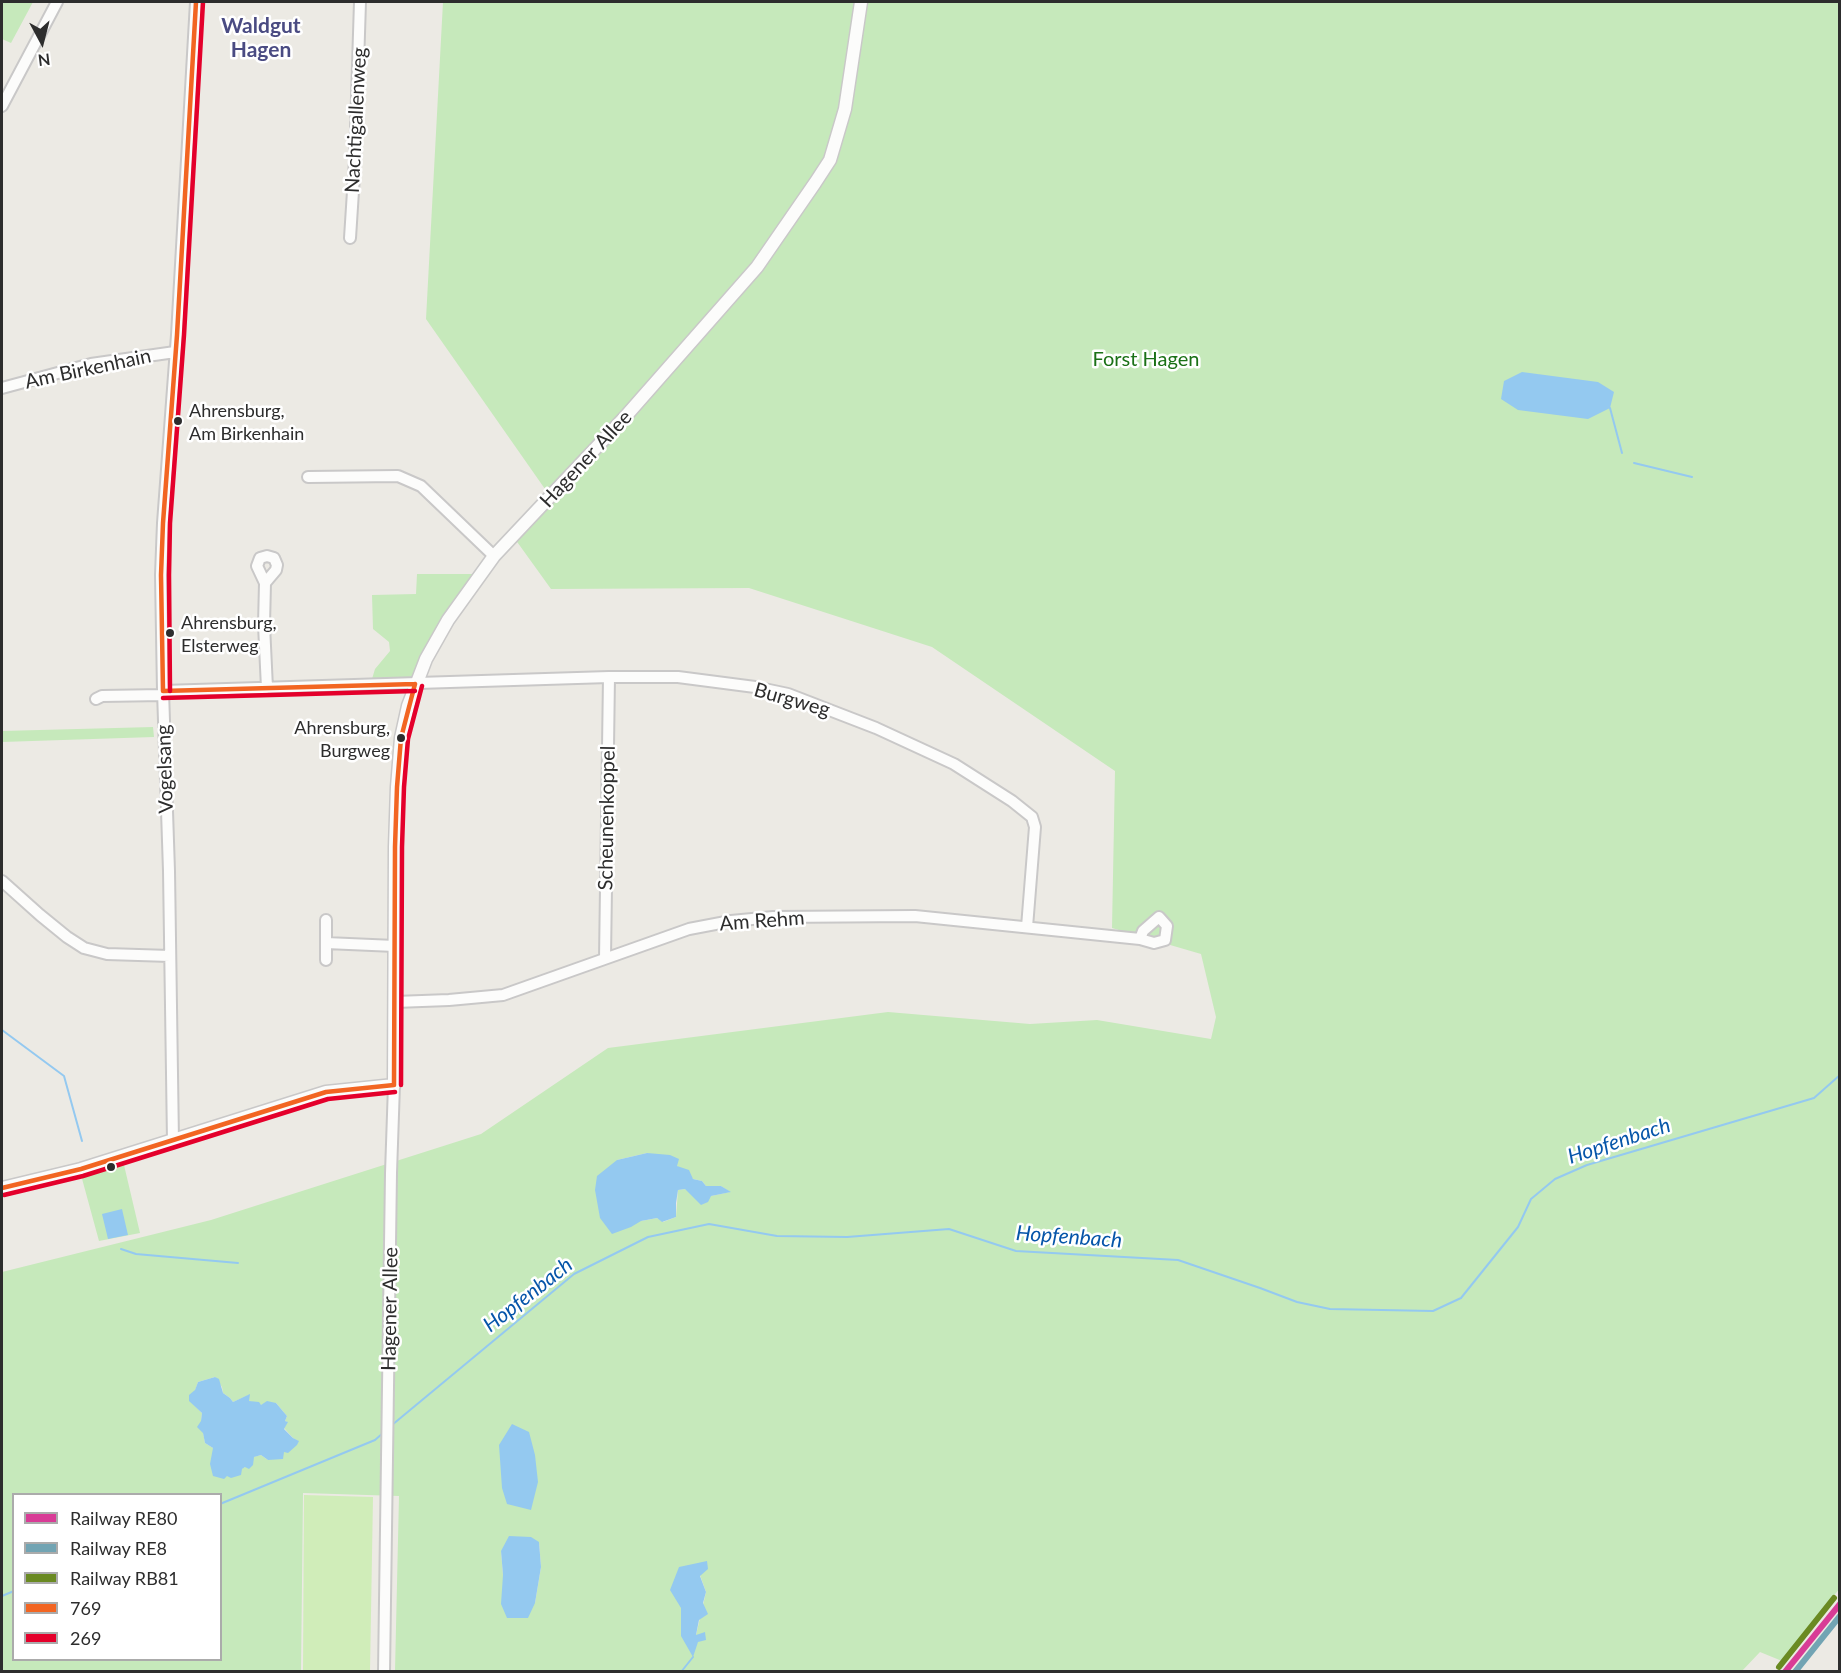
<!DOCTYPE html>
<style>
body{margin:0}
#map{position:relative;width:1841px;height:1673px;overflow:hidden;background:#eceae4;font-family:Lato,sans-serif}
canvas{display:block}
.frame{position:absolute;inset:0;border:3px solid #2d2d2d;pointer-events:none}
.legend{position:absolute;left:12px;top:1493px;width:210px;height:168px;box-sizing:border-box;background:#fff;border:2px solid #ababab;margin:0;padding:8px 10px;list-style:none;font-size:18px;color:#2d2d2d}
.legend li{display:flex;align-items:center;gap:12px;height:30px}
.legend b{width:30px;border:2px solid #ababab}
.north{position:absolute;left:12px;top:12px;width:60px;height:60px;-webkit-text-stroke:4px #fff;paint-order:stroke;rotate:173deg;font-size:16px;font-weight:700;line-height:24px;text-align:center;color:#2d2d2d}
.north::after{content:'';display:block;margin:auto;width:21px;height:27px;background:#2d2d2d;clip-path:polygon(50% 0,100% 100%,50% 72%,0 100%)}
</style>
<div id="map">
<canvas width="1841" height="1673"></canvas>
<div class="frame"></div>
<ul class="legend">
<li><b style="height:8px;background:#d83c96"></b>Railway RE80</li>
<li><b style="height:8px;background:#72a4b3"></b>Railway RE8</li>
<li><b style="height:8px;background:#6a8a22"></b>Railway RB81</li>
<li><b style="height:8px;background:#f26522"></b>769</li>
<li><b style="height:8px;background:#e4002b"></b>269</li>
</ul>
<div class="north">N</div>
</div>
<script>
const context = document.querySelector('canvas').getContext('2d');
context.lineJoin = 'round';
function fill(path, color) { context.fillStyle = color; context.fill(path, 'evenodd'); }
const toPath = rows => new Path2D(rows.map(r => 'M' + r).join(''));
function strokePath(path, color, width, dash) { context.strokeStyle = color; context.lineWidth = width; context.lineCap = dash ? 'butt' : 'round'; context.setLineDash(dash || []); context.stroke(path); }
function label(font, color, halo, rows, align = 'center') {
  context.font = font + ' Lato,sans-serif'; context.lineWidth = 5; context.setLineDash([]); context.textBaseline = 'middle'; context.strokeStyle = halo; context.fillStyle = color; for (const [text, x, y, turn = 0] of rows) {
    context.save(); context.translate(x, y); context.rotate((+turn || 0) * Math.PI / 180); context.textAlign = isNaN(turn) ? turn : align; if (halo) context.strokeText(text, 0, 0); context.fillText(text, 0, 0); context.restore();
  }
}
fill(toPath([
 [2,2,33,2,11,43,2,39],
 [443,2,1839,2,1840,1588,1782,1661,1760,1652,1741,1672,395,1671,399,1496,303,1493,301,1671,2,1672,2,1272,211,1220,481,1134,608,1048,888,1012,1030,1024,1097,1020,1211,1039,1216,1017,1201,954,1112,928,1115,771,932,647,749,588,551,589,515,539,552,499,426,319],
 [647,1153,677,1166,693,1179,702,1181,706,1186,721,1186,730,1192,711,1196,685,1189,678,1190,676,1217,663,1222,657,1218,641,1221,617,1160],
 [215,1377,222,1387,223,1393,230,1398,233,1402,249,1395,249,1401,261,1405,276,1403,287,1416,285,1421,287,1422,284,1428,293,1438,298,1441,283,1452,268,1460,261,1455,253,1457,245,1467,227,1476,213,1448,205,1443,201,1421,202,1413,191,1402,198,1382],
 [14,1494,220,1494,220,1660,14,1660],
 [539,1542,541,1567,535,1603,503,1575,501,1551],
 [707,1561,700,1575,706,1592,696,1635,681,1636,681,1608],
 [417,574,477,574,413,678,372,679,375,669,390,651,389,642,373,629,372,595,416,594],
 [153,727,154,737,2,742,2,731],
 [124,1165,140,1233,99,1241,81,1175]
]), '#c6e9bb');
fill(toPath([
 [304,1495,373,1497,370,1671,303,1671]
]), '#d0edb9');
fill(toPath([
 [1522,372,1598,382,1614,392,1610,408,1588,419,1518,410,1501,399,1504,381],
 [647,1153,670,1155,679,1159,677,1166,689,1170,693,1179,702,1181,706,1186,721,1186,731,1192,711,1196,708,1202,701,1205,685,1189,678,1190,676,1203,676,1217,662,1222,657,1218,641,1221,631,1227,612,1234,600,1218,595,1190,597,1176,617,1160],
 [122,1209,128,1235,108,1239,102,1214],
 [215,1377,219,1379,223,1393,230,1398,233,1402,250,1394,249,1401,259,1402,261,1405,267,1401,276,1403,287,1416,285,1421,288,1422,284,1429,293,1438,299,1441,297,1445,288,1453,284,1452,283,1459,268,1460,261,1455,254,1457,253,1465,249,1469,245,1467,242,1469,241,1475,231,1478,227,1476,224,1479,213,1476,210,1464,213,1448,205,1443,203,1433,197,1427,201,1421,202,1413,189,1401,189,1395,195,1390,198,1382],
 [512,1424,529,1432,535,1455,538,1482,531,1510,507,1504,502,1488,499,1445],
 [509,1536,531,1537,539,1542,541,1567,535,1603,528,1618,507,1618,501,1604,503,1575,501,1551],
 [707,1561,708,1569,700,1576,706,1592,703,1603,708,1614,699,1620,696,1635,705,1632,706,1640,698,1642,693,1657,681,1636,681,1608,670,1590,679,1567]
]), '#94c9f0');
strokePath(toPath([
 [1610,408,1622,453],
 [1634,463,1692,477],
 [2,1030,64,1076,82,1141],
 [121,1249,136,1254,238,1263],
 [392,1425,574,1274,648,1237,709,1224,777,1236,847,1237,949,1229,1016,1251,1178,1260,1260,1288,1297,1302,1330,1309,1433,1311,1461,1298,1518,1227,1531,1199,1555,1179,1587,1165,1814,1098,1840,1075],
 [220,1504,375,1440,383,1433],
 [2,1596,14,1591],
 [681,1672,693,1657]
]), '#94c9f0', 2);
const minor = toPath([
 [2,106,57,2],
 [350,238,355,160,360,2],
 [2,388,91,364,175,352],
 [308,477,398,476,421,486,494,556],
 [265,583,257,566,260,558,267,556,274,558,277,565,276,570,265,583,264,625,267,688],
 [163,691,609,677,678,677,755,687,788,694,876,728,954,764,1012,801,1032,817,1035,827,1027,927],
 [96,699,102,696,163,695],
 [2,881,40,915,67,937,84,948,107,954,170,956],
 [326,943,395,946],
 [605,958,609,677],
 [326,960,326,920],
 [395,1002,449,1000,503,995,689,929,731,921,773,917,915,916,1140,939,1154,943,1165,940,1167,926,1159,917,1143,931,1140,939],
 [173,1141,169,871,163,691,161,575,163,523,177,335,196,2],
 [384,1672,391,1173,394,1085]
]);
const tertiary = toPath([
 [2,1188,81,1169,326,1092,394,1085,395,847,397,787,401,738,408,706,426,659,448,620,494,556,625,417,757,267,815,183,830,160,845,109,861,2]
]);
strokePath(minor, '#c9c8c8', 14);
strokePath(tertiary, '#c9c8c8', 15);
strokePath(minor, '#fcfcfb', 10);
strokePath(tertiary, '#fcfcfb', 12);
strokePath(toPath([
 [163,691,161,575,163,523,177,335,196,2],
 [163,691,415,684],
 [394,1085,395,847,397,787,401,738,415,684],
 [2,1188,81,1169,326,1092,394,1085]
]), '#f26522', 4.5);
strokePath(toPath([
 [170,691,169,575,170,523,184,335,203,2],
 [163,698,415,691],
 [401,1085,402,847,404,787,408,739,422,686],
 [4,1195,83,1176,328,1099,395,1092]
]), '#e4002b', 4.5);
strokePath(toPath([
 [1785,1672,1840,1604]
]), '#d83c96', 6);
strokePath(toPath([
 [1795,1672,1840,1616]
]), '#72a4b3', 6);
strokePath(toPath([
 [1779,1667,1834,1598]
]), '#6a8a22', 6);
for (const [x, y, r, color] of [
 [178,421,5,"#2d2d2d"],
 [170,633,5,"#2d2d2d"],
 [401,738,5,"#2d2d2d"],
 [111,1167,5,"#2d2d2d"]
]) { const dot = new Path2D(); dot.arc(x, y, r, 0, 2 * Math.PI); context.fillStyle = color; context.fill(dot); strokePath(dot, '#fff', 2); }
label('18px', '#2d2d2d', '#fff', [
 ["Ahrensburg,",189,411],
 ["Am Birkenhain",189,434],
 ["Ahrensburg,",181,623],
 ["Elsterweg",181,646],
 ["Ahrensburg,",390,728,"right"],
 ["Burgweg",390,751,"right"]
], 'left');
label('20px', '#2d2d2d', '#fff', [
 ["Nachtigallenweg",356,120,-87],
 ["Am Birkenhain",88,369,-12],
 ["Hagener Allee",586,459,-47],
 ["Burgweg",792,700,16],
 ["Vogelsang",165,769,-92],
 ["Scheunenkoppel",607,818,-89],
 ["Am Rehm",762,921,-4],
 ["Hagener Allee",390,1309,-89]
]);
label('20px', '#1b7117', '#fff', [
 ["Forst Hagen",1146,360]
]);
label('bold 21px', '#4a4b82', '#fff', [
 ["Waldgut",261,26],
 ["Hagen",261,50]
]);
label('italic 21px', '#0655a9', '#fff', [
 ["Hopfenbach",1619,1141,-18],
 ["Hopfenbach",1069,1237,4],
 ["Hopfenbach",528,1295,-38]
]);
</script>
